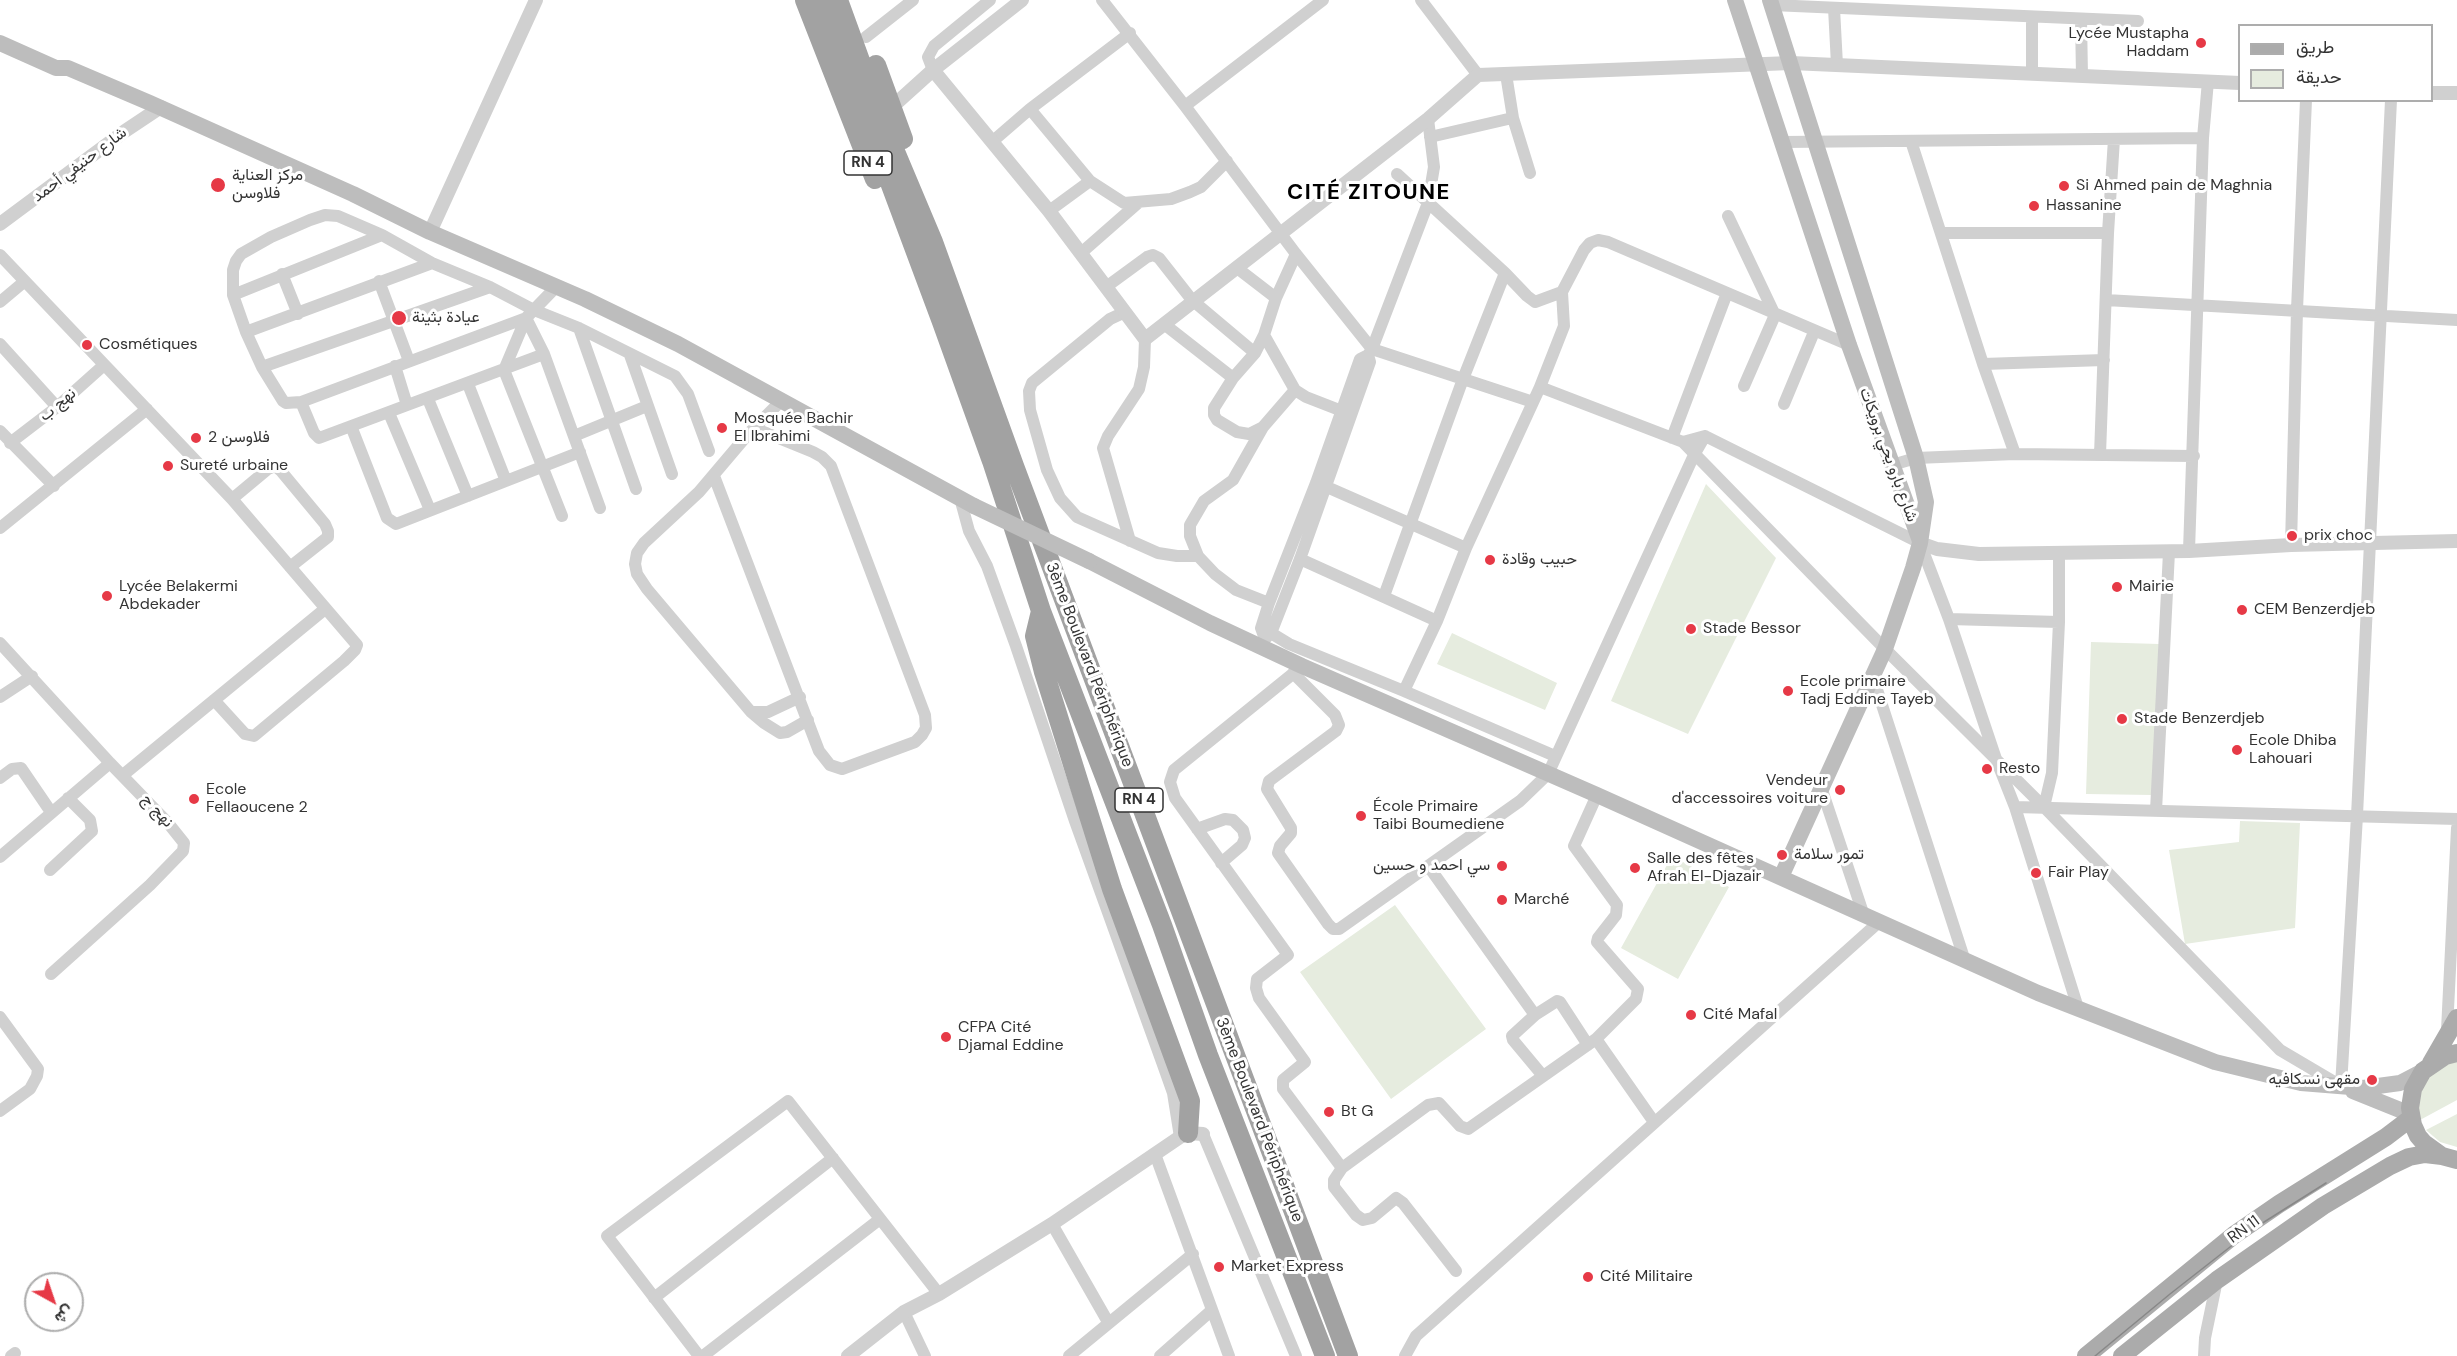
<!DOCTYPE html>
<meta charset="utf-8">
<style>
body{margin:0}
#map{position:relative;width:2457px;height:1356px;overflow:hidden;background:#fff;font-family:"DM Sans",Vazirmatn,sans-serif}
canvas{display:block}
.legend{position:absolute;left:2238px;top:24px;width:195px;height:78px;box-sizing:border-box;background:#fff;border:2px solid #adadad;margin:0;padding:8px 10px;list-style:none;font-size:18px;color:#333}
.legend li{display:flex;align-items:center;gap:12px;height:30px}
.legend b{width:30px;border:2px solid #adadad}
.north{position:absolute;left:24px;top:1272px;width:60px;height:60px;box-sizing:border-box;background:#fff;border:2px solid #adadad;border-radius:50%;rotate:140deg;font-size:16px;font-weight:700;line-height:24px;text-align:center;color:#333}
.north::after{content:'';display:block;margin:auto;width:21px;height:27px;background:#e63946;clip-path:polygon(50% 0,100% 100%,50% 72%,0 100%)}
</style>
<div id="map">
<canvas width="2457" height="1356"></canvas>
<ul class="legend">
<li><b style="height:8px;background:#ababab"></b>طريق</li>
<li><b style="height:16px;background:#e6ecdf"></b>حديقة</li>
</ul>
<div class="north">ش</div>
</div>
<script>
const context = document.querySelector('canvas').getContext('2d');
context.lineJoin = 'round';
function fill(path, color) { context.fillStyle = color; context.fill(path, 'evenodd'); }
const toPath = rows => new Path2D(rows.map(r => 'M' + r).join(''));
function strokePath(path, color, width, dash) { context.strokeStyle = color; context.lineWidth = width; context.lineCap = dash ? 'butt' : 'round'; context.setLineDash(dash || []); context.stroke(path); }
function label(font, color, halo, rows, align = 'center') {
  context.font = font + ' "DM Sans",Vazirmatn,sans-serif'; context.lineWidth = 6; context.setLineDash([]); context.textBaseline = 'middle'; context.strokeStyle = halo; context.fillStyle = color; for (const [text, x, y, turn = 0] of rows) {
    context.save(); context.translate(x, y); context.rotate((+turn || 0) * Math.PI / 180); context.textAlign = isNaN(turn) ? turn : align; if (halo) context.strokeText(text, 0, 0); context.fillText(text, 0, 0); context.restore();
  }
}
fill(toPath([
 [1706,484,1776,558,1688,734,1611,701],
 [1452,633,1557,683,1545,710,1437,664],
 [2091,642,2159,644,2152,795,2086,794],
 [2240,821,2300,823,2295,928,2185,944,2169,850,2239,842],
 [1672,856,1729,887,1678,979,1621,948],
 [1395,905,1486,1029,1391,1099,1300,972],
 [2457,1060,2457,1100,2420,1120,2417,1102,2429,1073],
 [2457,1114,2457,1147,2440,1142,2426,1130]
]), '#e6ecdf');
strokePath(toPath([
 [1102,0,1185,106,1296,254,1372,349,1533,402],
 [1421,0,1478,75],
 [1772,5,2138,21],
 [1834,8,1837,65],
 [2081,19,2082,76],
 [866,37,913,0],
 [933,70,928,57,934,46,990,0],
 [2032,73,2032,17],
 [1506,74,1513,118,1530,173],
 [1185,106,1323,0],
 [1030,109,1090,181,1124,203,1171,199,1190,192,1201,187,1227,161],
 [1430,137,1508,119],
 [993,141,1030,109,1130,33],
 [1911,141,1983,364,2015,454],
 [1783,142,2203,138],
 [1397,174,1505,273,1527,296,1535,302,1562,292],
 [1049,211,1090,181],
 [1728,216,1775,315,1744,386],
 [1941,233,2108,233],
 [1081,253,1138,203],
 [0,255,232,499,357,645,355,650,344,661,254,736,245,734,214,700],
 [1237,268,1276,298],
 [282,274,298,314],
 [379,281,409,361],
 [556,287,526,318,504,370,562,516],
 [1106,287,1147,257,1153,255,1159,258,1192,300,1255,353],
 [233,295,382,235],
 [2106,300,2457,320],
 [0,302,25,281],
 [1125,312,1110,319,1032,383,1029,391,1030,410,1047,470,1060,498,1077,517,1158,553,1177,556,1198,556],
 [1164,324,1233,378],
 [579,328,636,489],
 [246,332,432,263],
 [1264,335,1295,390],
 [0,344,57,407],
 [630,355,672,474],
 [1983,364,2104,360],
 [395,366,407,405],
 [262,367,490,287],
 [468,384,506,481],
 [1540,387,1683,442,1885,649,2044,807,2280,1050,2341,1086,2357,816,2391,100],
 [428,399,468,496],
 [781,401,749,433,699,492,644,543,637,553,635,564,637,574,647,589,751,712,764,723,780,733,787,732,808,720],
 [301,402,314,433,319,438,544,354],
 [1784,404,1814,332],
 [389,413,430,510],
 [351,426,387,518,396,524,580,452],
 [1263,427,1249,434,1237,432,1217,420,1214,415,1214,408,1233,378,1255,353,1264,335,1276,298,1296,254],
 [0,431,54,486],
 [574,436,647,406],
 [1672,438,1727,293],
 [1683,442,1705,436,1920,543,1949,619,1996,759,2015,807,2078,1008],
 [10,443,57,407,104,365],
 [2100,455,2108,233,2114,139],
 [1892,465,1916,458,2015,454,2194,456],
 [714,476,819,751,830,765,842,769,915,742,922,735,926,728,925,715,831,466,822,457,813,452,754,428],
 [1320,484,1466,548],
 [960,498,969,531,987,566,1016,646,1075,821,1162,1062,1173,1093,1180,1137],
 [232,499,268,469,275,466,281,471,325,524,328,531,328,537,290,567],
 [600,508,544,354,526,318,301,402,286,403,283,401,262,367,246,332,233,295,233,270,236,261,241,254,271,237,310,220,325,215,338,216,382,235,432,263,490,287,534,310,579,328,675,376,688,394,709,451],
 [0,528,147,409],
 [1130,541,1103,448,1108,436,1139,389,1144,367,1145,339],
 [2291,545,2297,310,2306,100],
 [2189,551,2203,138,2208,81],
 [1300,559,1437,621],
 [1384,596,1463,379,1505,273],
 [1269,603,1236,590,1215,574,1198,556,1190,536,1190,525,1204,501,1233,480,1263,427,1295,390,1306,397,1342,411],
 [1949,619,2059,622],
 [1266,630,1289,644,1404,691],
 [1265,639,1261,628,1269,603,1316,483,1360,359,1368,355,1372,349,1428,203,1434,167,1428,119],
 [0,643,110,763,168,823,184,843,183,851,150,885,51,974],
 [1261,643,1271,633,1300,559,1370,362,1368,355],
 [1300,668,1174,770,1170,782,1175,798,1288,955,1257,979,1256,988,1259,998,1305,1062,1283,1080,1283,1089,1342,1168],
 [1293,673,1335,715,1339,725,1336,731,1269,781,1267,789,1291,828,1291,833,1280,846,1278,853,1328,924,1333,929,1339,929,1520,801,1548,774,1694,455,1705,436],
 [1872,674,1964,958],
 [0,697,32,676],
 [751,712,768,712,800,697],
 [1555,756,1404,691,1437,621,1466,548,1540,387,1564,326,1562,292,1584,250,1590,243,1598,240,1608,242,1849,345],
 [123,775,325,609],
 [0,778,12,769,21,768,51,812],
 [1821,787,1864,916],
 [2015,807,2457,819],
 [2044,807,2052,773,2059,622,2059,552],
 [2156,811,2169,552],
 [1197,829,1225,819,1233,820,1243,830,1245,838,1242,845,1221,863],
 [0,857,110,763],
 [1429,867,1535,1015],
 [50,870,92,831,90,820,68,798],
 [0,1017,38,1069,37,1076,30,1089,0,1111],
 [2447,1030,2457,828],
 [1596,1039,1654,1122],
 [1543,1076,1513,1040,1512,1036,1535,1015,1557,1001,1560,1002,1588,1045],
 [1203,1134,1296,1356],
 [1155,1154,1229,1356],
 [1052,1224,1108,1322],
 [1456,1271,1403,1203,1396,1198,1372,1218,1363,1220,1356,1215,1334,1187,1334,1180,1342,1168,1428,1105,1439,1103,1460,1126,1468,1129,1596,1039,1636,999,1638,989,1597,942,1598,938,1616,915,1617,905,1574,846,1597,795],
 [654,1298,833,1158],
 [904,1312,925,1356],
 [11,1356,15,1353],
 [699,1356,607,1236,788,1101,939,1294],
 [703,1356,880,1219],
 [1069,1356,1193,1254],
 [1160,1356,1212,1310],
 [1405,1356,1416,1336,1879,922],
 [2204,1356,2205,1338,2217,1280]
]), '#d0d0d0', 12);
strokePath(toPath([
 [933,70,1049,211,1145,339,1428,119,1478,75,1791,63,2240,83],
 [2432,93,2457,93],
 [892,107,933,70,1022,0],
 [0,224,125,131,161,107],
 [430,232,536,0],
 [1920,543,1937,549,1979,554,2189,551,2291,545,2457,541],
 [848,1356,904,1312,939,1294,1052,1224,1180,1137,1188,1133,1203,1134]
]), '#d0d0d0', 14);
strokePath(toPath([
 [1735,0,1849,345,1920,541],
 [1770,0,1916,458,1926,502,1920,543,1913,568,1885,649,1781,877],
 [0,43,56,68,68,68,150,103,353,194,430,232,585,299,678,344,974,506],
 [1089,561,1210,623,1302,666,1597,795,2038,993,2215,1062,2301,1083,2363,1088,2400,1083,2423,1071],
 [2353,1091,2410,1114]
]), '#bdbdbd', 16);
strokePath(toPath([
 [2457,1053,2445,1056,2423,1071,2413,1089,2410,1108,2413,1125,2418,1136,2424,1143,2442,1156,2457,1160],
 [2431,1063,2457,1018],
 [2086,1356,2234,1235,2279,1204,2386,1137,2411,1118],
 [2122,1356,2217,1280,2323,1206,2390,1166,2409,1157,2425,1154,2442,1156]
]), '#ababab', 18);
strokePath(toPath([
 [805,0,875,179],
 [822,0,942,322,992,461,1041,611,1162,925,1208,1055,1325,1356],
 [838,0,880,116,933,242,1014,466,1348,1356],
 [876,65,903,139],
 [1041,611,1035,636,1044,672,1112,889,1190,1101,1188,1133]
]), '#a2a2a2', 20);
strokePath(toPath([
 [2095,1356,2170,1294,2253,1229,2326,1183]
]), '#888', 1.5);
strokePath(toPath([
 [974,506,1089,561]
]), '#bdbdbd', 16);
for (const [x, y, r, color] of [
 [2201,43,6,"#e63946"],
 [218,185,8,"#e63946"],
 [2064,186,6,"#e63946"],
 [2034,206,6,"#e63946"],
 [399,318,8,"#e63946"],
 [87,345,6,"#e63946"],
 [722,428,6,"#e63946"],
 [196,438,6,"#e63946"],
 [168,466,6,"#e63946"],
 [2292,536,6,"#e63946"],
 [1490,560,6,"#e63946"],
 [2117,587,6,"#e63946"],
 [107,596,6,"#e63946"],
 [2242,610,6,"#e63946"],
 [1691,629,6,"#e63946"],
 [1788,691,6,"#e63946"],
 [2122,719,6,"#e63946"],
 [2237,750,6,"#e63946"],
 [1987,769,6,"#e63946"],
 [1840,790,6,"#e63946"],
 [194,799,6,"#e63946"],
 [1361,816,6,"#e63946"],
 [1782,855,6,"#e63946"],
 [1502,866,6,"#e63946"],
 [1635,868,6,"#e63946"],
 [2036,873,6,"#e63946"],
 [1502,900,6,"#e63946"],
 [1691,1015,6,"#e63946"],
 [946,1037,6,"#e63946"],
 [2372,1080,6,"#e63946"],
 [1329,1112,6,"#e63946"],
 [1219,1267,6,"#e63946"],
 [1588,1277,6,"#e63946"]
]) { const dot = new Path2D(); dot.arc(x, y, r, 0, 2 * Math.PI); context.fillStyle = color; context.fill(dot); strokePath(dot, '#fff', 2); }
for (const [x, y, w] of [
 [868,163,48],
 [1139,800,48]
]) { const box = new Path2D(); box.roundRect(x - w / 2, y - 12, w, 24, 4.5); context.fillStyle = '#fff'; context.fill(box); strokePath(box, '#333', 1.5); }
label('bold 15px', '#333', null, [
 ["RN 4",868,163],
 ["RN 4",1139,800]
]);
label('16px', '#333', '#fff', [
 ["Lycée Mustapha",2189,34,"right"],
 ["Haddam",2189,52,"right"],
 ["مركز العناية",232,176],
 ["فلاوسن",232,194],
 ["Si Ahmed pain de Maghnia",2076,186],
 ["Hassanine",2046,206],
 ["عيادة بثينة",412,318],
 ["Cosmétiques",99,345],
 ["Mosquée Bachir",734,419],
 ["El Ibrahimi",734,437],
 ["فلاوسن 2",208,438],
 ["Sureté urbaine",180,466],
 ["prix choc",2304,536],
 ["حبيب وقادة",1502,560],
 ["Lycée Belakermi",119,587],
 ["Abdekader",119,605],
 ["Mairie",2129,587],
 ["CEM Benzerdjeb",2254,610],
 ["Stade Bessor",1703,629],
 ["Ecole primaire",1800,682],
 ["Tadj Eddine Tayeb",1800,700],
 ["Stade Benzerdjeb",2134,719],
 ["Ecole Dhiba",2249,741],
 ["Lahouari",2249,759],
 ["Resto",1999,769],
 ["Vendeur",1828,781,"right"],
 ["d'accessoires voiture",1828,799,"right"],
 ["Ecole",206,790],
 ["Fellaoucene 2",206,808],
 ["École Primaire",1373,807],
 ["Taibi Boumediene",1373,825],
 ["تمور سلامة",1794,855],
 ["Salle des fêtes",1647,859],
 ["Afrah El-Djazair",1647,877],
 ["سي احمد و حسين",1490,866,"right"],
 ["Fair Play",2048,873],
 ["Marché",1514,900],
 ["Cité Mafal",1703,1015],
 ["CFPA Cité",958,1028],
 ["Djamal Eddine",958,1046],
 ["مقهى نسكافيه",2360,1080,"right"],
 ["Bt G",1341,1112],
 ["Market Express",1231,1267],
 ["Cité Militaire",1600,1277]
], 'left');
label('16px', '#333', '#fff', [
 ["شارع حنيفي أحمد",80,165,-37],
 ["نهج ب",58,405,-40],
 ["شارع بارو يحي برويكات",1888,455,70],
 ["3ème Boulevard Périphérique",1089,665,69],
 ["نهج ج",157,811,48],
 ["3ème Boulevard Périphérique",1259,1120,69],
 ["RN 11",2244,1230,-36]
]);
context.letterSpacing = '1.5px';
label('bold 22px', '#000', '#fff', [
 ["CITÉ ZITOUNE",1369,193]
]);
context.letterSpacing = '0px';
</script>
